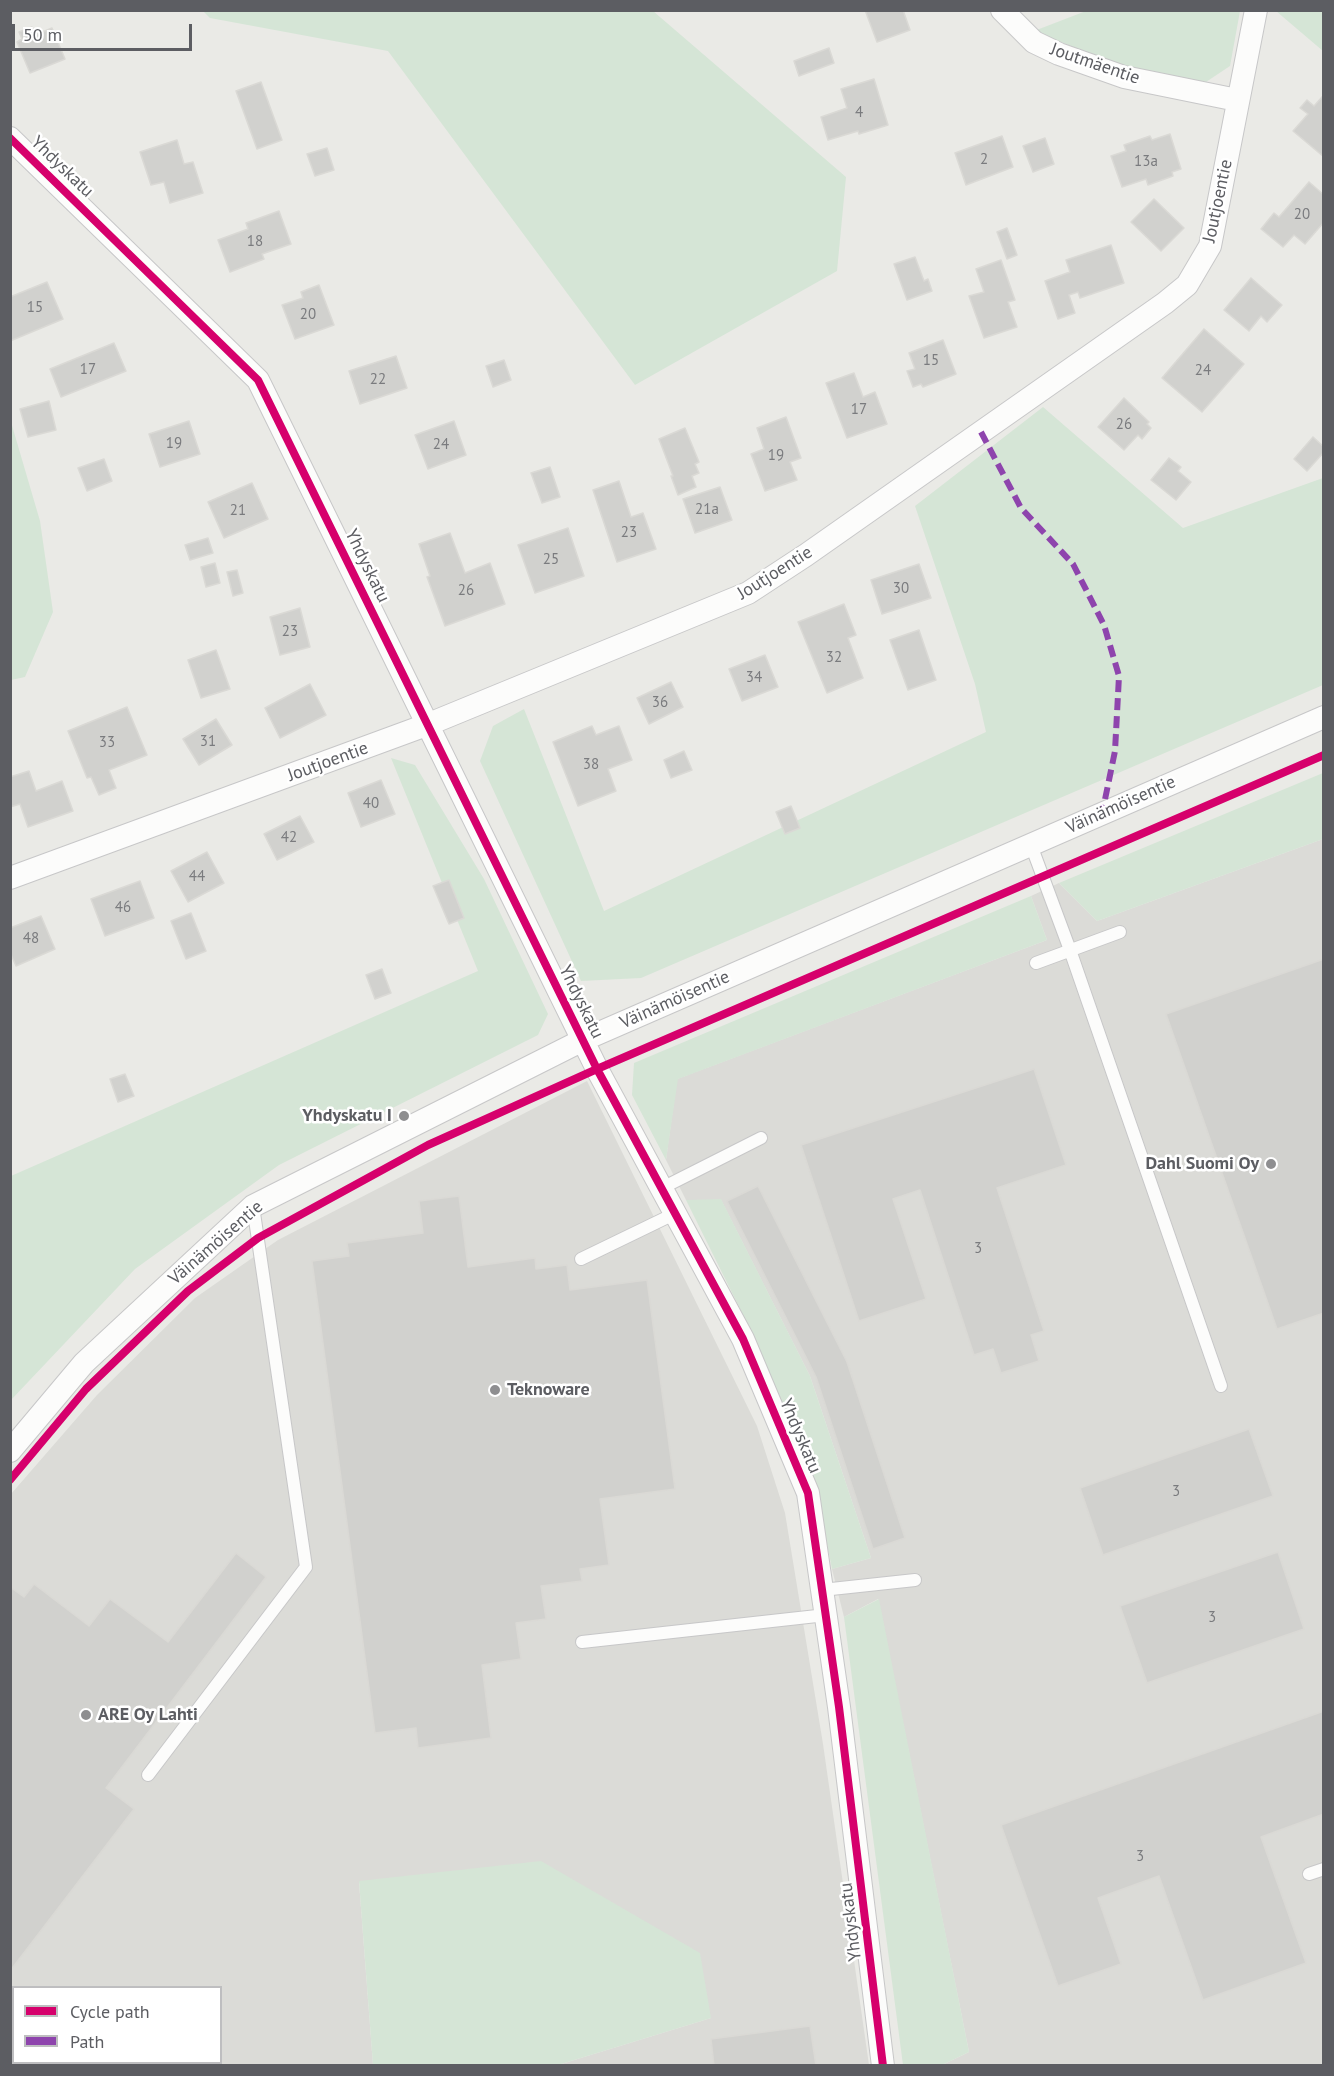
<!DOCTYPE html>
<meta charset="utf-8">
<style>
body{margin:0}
#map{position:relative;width:1334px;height:2076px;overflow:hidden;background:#eaeae6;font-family:"PT Sans",sans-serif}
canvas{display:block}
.frame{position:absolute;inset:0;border:12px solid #5c5d62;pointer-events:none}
.legend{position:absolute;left:12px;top:1986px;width:210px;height:78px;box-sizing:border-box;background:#fff;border:2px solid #bebec0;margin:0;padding:8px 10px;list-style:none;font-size:18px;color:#5c5d62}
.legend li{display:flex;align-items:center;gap:12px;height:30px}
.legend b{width:30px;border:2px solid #bebec0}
.scale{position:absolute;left:12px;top:24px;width:180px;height:27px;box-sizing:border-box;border:3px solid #5c5d62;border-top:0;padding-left:8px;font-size:18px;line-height:21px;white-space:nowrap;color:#5c5d62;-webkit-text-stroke:4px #fff;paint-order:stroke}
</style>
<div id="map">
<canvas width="1334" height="2076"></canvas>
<div class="frame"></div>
<ul class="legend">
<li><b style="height:8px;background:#d6006c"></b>Cycle path</li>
<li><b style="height:8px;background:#8e44ad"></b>Path</li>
</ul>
<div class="scale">50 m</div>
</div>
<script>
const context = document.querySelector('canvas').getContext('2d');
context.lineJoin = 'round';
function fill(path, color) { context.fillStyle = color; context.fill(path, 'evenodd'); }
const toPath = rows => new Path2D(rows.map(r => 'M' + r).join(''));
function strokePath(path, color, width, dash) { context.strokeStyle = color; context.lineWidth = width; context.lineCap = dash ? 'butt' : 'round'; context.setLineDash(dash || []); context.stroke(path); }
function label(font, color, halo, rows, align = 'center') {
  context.font = font + ' "PT Sans",sans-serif'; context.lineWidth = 5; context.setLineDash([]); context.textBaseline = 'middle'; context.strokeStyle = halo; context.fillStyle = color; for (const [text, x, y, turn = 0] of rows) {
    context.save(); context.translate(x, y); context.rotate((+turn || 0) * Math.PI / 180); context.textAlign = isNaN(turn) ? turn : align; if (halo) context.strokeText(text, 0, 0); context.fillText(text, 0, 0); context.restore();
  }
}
fill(toPath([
 [1323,839,1323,2065,942,2065,969,2052,878,1599,844,1617,832,1569,871,1558,810,1376,721,1200,686,1200,666,1160,677,1079,1047,940,1031,896,1059,883,1097,921],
 [587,1081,757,1426,785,1513,823,1744,869,2065,558,2065,711,2018,359,1882,373,2065,11,2066,11,1494,97,1395,195,1298,278,1240],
 [14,1988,220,1988,220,2062,14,2062]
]), '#dbdbd7');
fill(toPath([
 [203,11,653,11,846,177,837,271,635,385,388,51,210,18],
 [1086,11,1240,11,1230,66,1206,82,1125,68,1034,31],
 [1276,11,1323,11,1323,51],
 [1043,407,1183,528,1323,478,1323,685,641,978,581,981,480,761,493,726,524,709,604,911,986,732,975,684,915,506],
 [11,422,40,521,53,612,25,677,11,680],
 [391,758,415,765,484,879,548,1014,538,1035,279,1165,135,1269,11,1400,11,1176,478,971],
 [1323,773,1323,839,1097,921,1059,883],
 [1031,896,1047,940,678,1079,666,1160,632,1095,634,1063],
 [721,1199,810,1376,871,1558,832,1569,815,1484,752,1333,686,1200],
 [879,1599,969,2052,942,2065,903,2065,844,1617],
 [541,1861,700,1953,711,2018,558,2065,373,2065,359,1881]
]), '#d5e5d6');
const building = toPath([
 [865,10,903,10,910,30,877,42,865,10],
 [32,27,35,35,52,28,65,59,30,73,17,42,22,39,19,32,32,27],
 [829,48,834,63,799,76,794,61,829,48],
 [874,79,888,125,859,134,858,131,828,140,821,117,847,108,841,89,874,79],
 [261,82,282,140,257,149,236,91,261,82],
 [1322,97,1324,99,1324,157,1293,131,1308,114,1300,108,1307,100,1314,106,1322,97],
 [1170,134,1181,169,1172,172,1173,176,1148,185,1146,179,1122,187,1111,156,1126,151,1124,145,1150,136,1152,140,1170,134],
 [1002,136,1013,167,966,185,955,153,1002,136],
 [1045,138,1054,164,1033,172,1023,146,1045,138],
 [177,140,184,164,193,162,203,193,170,203,164,182,151,185,140,152,177,140],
 [327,148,334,170,315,176,307,154,327,148],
 [1309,182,1324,195,1324,222,1305,244,1294,235,1283,247,1261,229,1274,213,1279,217,1309,182],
 [1154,199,1184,228,1161,251,1131,222,1154,199],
 [279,211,291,244,262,254,264,259,230,272,218,240,248,229,246,223,279,211],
 [1007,228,1017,255,1007,259,997,232,1007,228],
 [1111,245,1124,283,1080,298,1078,292,1069,295,1075,313,1058,319,1045,281,1070,272,1066,260,1111,245],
 [915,257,924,281,928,279,932,291,907,300,894,264,915,257],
 [1001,260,1015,300,1008,302,1017,327,984,338,969,296,984,292,976,269,1001,260],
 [1251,278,1282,305,1267,322,1261,316,1249,331,1224,310,1251,278],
 [47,282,63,319,10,341,10,297,47,282],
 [319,285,334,325,295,339,282,305,303,298,301,292,319,285],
 [1204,329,1244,364,1202,412,1162,378,1204,329],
 [943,340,956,374,923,387,921,384,913,387,907,371,915,369,909,353,943,340],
 [114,343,126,371,61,397,50,369,114,343],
 [396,356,407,388,360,404,349,371,396,356],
 [504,360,511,380,493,387,486,366,504,360],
 [854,373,863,397,875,392,887,424,847,438,826,383,854,373],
 [1124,398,1149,422,1147,424,1151,428,1142,439,1138,435,1124,450,1098,427,1124,398],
 [49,401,56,430,28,437,20,409,49,401],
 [786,417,801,458,790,462,797,480,765,491,751,454,764,449,757,428,786,417],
 [189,421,200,454,160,467,149,434,189,421],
 [454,421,466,455,428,469,415,435,454,421],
 [685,428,699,462,695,464,699,473,692,476,696,487,678,495,671,476,673,476,659,439,685,428],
 [1313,437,1324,447,1324,452,1307,471,1294,459,1313,437],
 [1169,458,1181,467,1178,471,1191,482,1176,500,1151,480,1169,458],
 [104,459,112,481,87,491,78,468,104,459],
 [550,467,560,497,542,503,531,473,550,467],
 [619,481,631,517,643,513,656,549,617,562,593,490,619,481],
 [252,483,268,519,224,538,208,502,252,483],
 [720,487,732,520,695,533,683,499,720,487],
 [568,528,584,576,535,593,518,545,568,528],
 [450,533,465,573,490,563,505,604,445,626,427,577,430,576,419,544,450,533],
 [208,538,213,553,190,560,185,545,208,538],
 [215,563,220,583,206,587,201,567,215,563],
 [919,564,931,598,882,614,871,580,919,564],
 [237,570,243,593,233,596,227,572,237,570],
 [844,604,856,635,848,638,863,678,827,693,798,622,844,604],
 [300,608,310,647,280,655,270,617,300,608],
 [919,630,936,680,908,690,890,640,919,630],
 [216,650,230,689,201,698,188,660,216,650],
 [765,655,778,687,742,701,729,669,765,655],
 [671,682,683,707,649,724,637,698,671,682],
 [310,684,326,715,280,738,265,708,310,684],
 [127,707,147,755,109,770,116,788,99,795,91,777,87,778,68,731,127,707],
 [216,719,232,745,199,765,183,739,216,719],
 [592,726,596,735,619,726,632,760,608,769,616,791,578,806,553,742,592,726],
 [684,751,692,770,671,778,664,760,684,751],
 [29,771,36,791,62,781,73,811,28,827,20,804,10,807,10,777,29,771],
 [381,780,395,814,361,827,348,793,381,780],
 [791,806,800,828,785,834,776,812,791,806],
 [300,816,314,842,277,860,264,834,300,816],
 [207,852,224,883,188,902,171,871,207,852],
 [449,880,464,918,449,924,433,886,449,880],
 [140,881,154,918,105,936,91,899,140,881],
 [191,913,206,951,186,959,171,921,191,913],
 [41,916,55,949,16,966,10,952,10,928,41,916],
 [1324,959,1324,1313,1277,1329,1166,1014,1324,959],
 [382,969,391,993,375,999,366,975,382,969],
 [1034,1069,1066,1165,997,1188,1044,1331,1031,1335,1039,1361,1001,1373,993,1349,974,1355,920,1190,893,1199,926,1299,859,1321,801,1145,1034,1069],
 [125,1074,134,1096,118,1102,110,1079,125,1074],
 [758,1186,847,1362,905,1538,873,1549,816,1377,727,1201,758,1186],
 [459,1196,468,1267,535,1258,536,1269,567,1265,570,1290,647,1280,675,1489,600,1499,609,1565,580,1569,582,1581,541,1586,546,1619,516,1623,521,1659,482,1665,491,1738,418,1748,416,1728,375,1733,312,1261,349,1256,347,1243,423,1233,419,1201,459,1196],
 [1249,1429,1273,1496,1103,1555,1080,1488,1249,1429],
 [1278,1552,1304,1629,1147,1683,1120,1606,1278,1552],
 [236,1553,266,1577,106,1788,134,1809,10,1971,10,1587,24,1597,34,1584,89,1626,110,1599,168,1642,236,1553],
 [1324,1711,1324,1814,1261,1837,1306,1963,1203,2000,1159,1876,1098,1898,1121,1964,1058,1986,1001,1825,1324,1711],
 [810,2026,816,2066,714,2066,711,2039,810,2026]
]);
fill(building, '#d1d1ce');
strokePath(building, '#dad9d5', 1.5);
const lane = toPath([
 [1031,845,1070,950,1221,1386],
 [1036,963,1120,932],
 [662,1188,761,1138],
 [581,1259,676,1213],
 [822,1590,915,1580],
 [582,1642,826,1615],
 [148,1775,306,1567,253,1206],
 [1309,1874,1324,1869]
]);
const street = toPath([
 [1002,10,1034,42,1059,54,1124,77,1237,100],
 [10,138,258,380,597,1069,743,1339,808,1493,839,1707,883,2066],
 [10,878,429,724,748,593,806,555,1165,303,1187,285,1210,246,1256,10],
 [10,1451,84,1363,253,1206,583,1040,1324,717]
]);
strokePath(lane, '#c7c7c8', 14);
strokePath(street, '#c7c7c8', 24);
strokePath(lane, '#fcfcfb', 12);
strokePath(street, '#fcfcfb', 22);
strokePath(toPath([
 [981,432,1021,508,1073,564,1104,625,1119,676,1115,751,1102,814]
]), '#8e44ad', 6, [12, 6]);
strokePath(toPath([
 [10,138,258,380,597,1069,743,1339,808,1493,839,1707,883,2066],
 [10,1480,86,1389,188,1291,258,1238,428,1145,597,1069,1324,755]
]), '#d6006c', 8);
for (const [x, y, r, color] of [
 [404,1116,6,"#8e8e90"],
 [1271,1164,6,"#8e8e90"],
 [495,1390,6,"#8e8e90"],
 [86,1715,6,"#8e8e90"]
]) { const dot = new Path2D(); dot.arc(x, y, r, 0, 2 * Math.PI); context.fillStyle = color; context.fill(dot); strokePath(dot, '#fff', 2); }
label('15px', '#7a7b7e', null, [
 ["4",859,113],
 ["2",984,160],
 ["13a",1146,162],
 ["20",1302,215],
 ["18",255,242],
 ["15",35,308],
 ["20",308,315],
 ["15",931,361],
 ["17",88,370],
 ["24",1203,371],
 ["22",378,380],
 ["17",859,410],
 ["26",1124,425],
 ["19",174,444],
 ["24",441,445],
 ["19",776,456],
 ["21a",707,510],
 ["21",238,511],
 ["23",629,533],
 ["25",551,560],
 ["30",901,589],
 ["26",466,591],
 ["23",290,632],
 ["32",834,658],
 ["34",754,678],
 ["36",660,703],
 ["31",208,742],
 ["33",107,743],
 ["38",591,765],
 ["40",371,804],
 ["42",289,838],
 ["44",197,877],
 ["46",123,908],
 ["48",31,939],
 ["3",978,1249],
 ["3",1176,1492],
 ["3",1212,1618],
 ["3",1140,1857]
]);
label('18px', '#5c5d62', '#fff', [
 ["Joutmäentie",1095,64,19],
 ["Yhdyskatu",62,167,44],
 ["Joutjoentie",1218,201,-78],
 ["Yhdyskatu",367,566,64],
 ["Joutjoentie",775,573,-32],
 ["Joutjoentie",328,762,-20],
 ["Väinämöisentie",1121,805,-24],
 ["Väinämöisentie",675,1000,-24],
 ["Yhdyskatu",581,1002,64],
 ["Väinämöisentie",216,1243,-41],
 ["Yhdyskatu",800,1436,67],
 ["Yhdyskatu",851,1922,-97]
]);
label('bold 18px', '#5c5d62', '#fff', [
 ["Yhdyskatu I",392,1116],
 ["Dahl Suomi Oy",1259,1164],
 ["Teknoware",507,1390,"left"],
 ["ARE Oy Lahti",98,1715,"left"]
], 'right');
</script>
